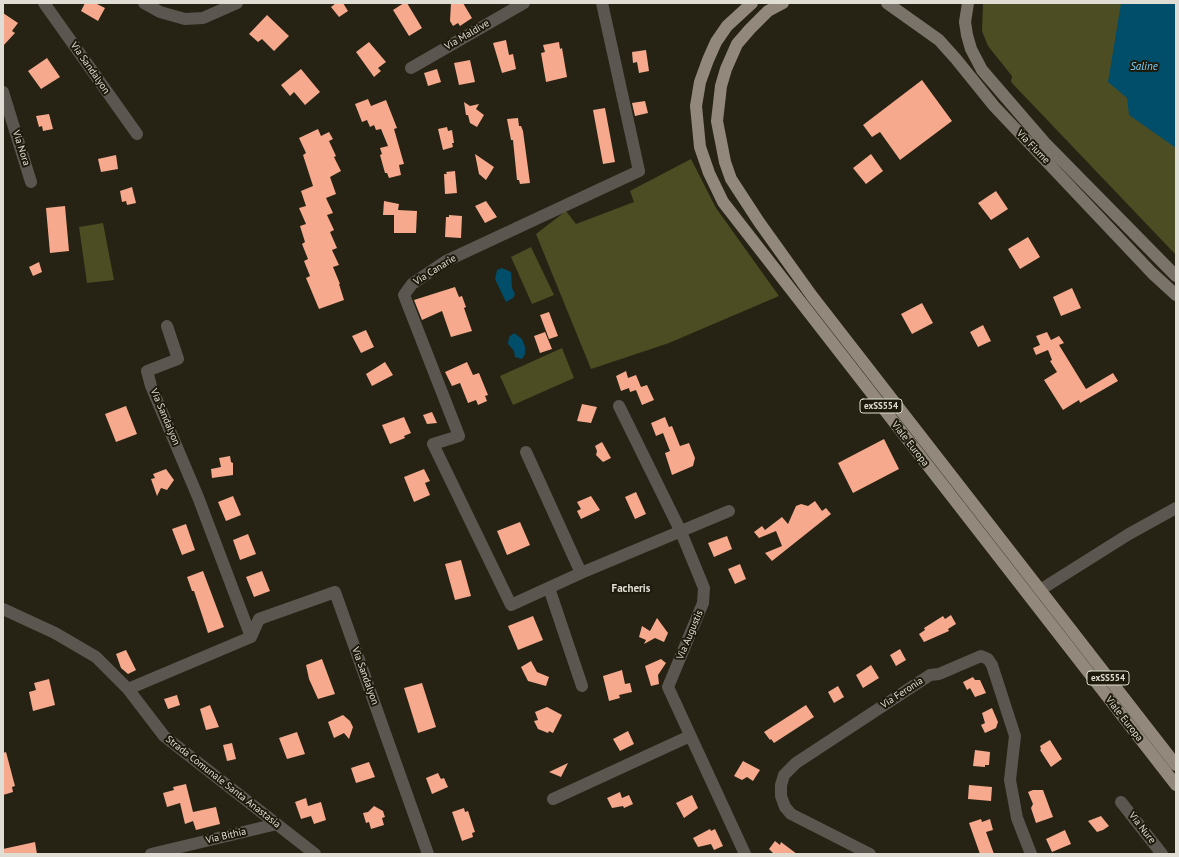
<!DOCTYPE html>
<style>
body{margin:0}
#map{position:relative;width:1179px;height:857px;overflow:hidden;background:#262314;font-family:"PT Sans",sans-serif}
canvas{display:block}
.frame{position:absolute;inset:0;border:4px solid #e0ded4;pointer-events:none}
</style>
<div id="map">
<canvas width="1179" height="857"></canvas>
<div class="frame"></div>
</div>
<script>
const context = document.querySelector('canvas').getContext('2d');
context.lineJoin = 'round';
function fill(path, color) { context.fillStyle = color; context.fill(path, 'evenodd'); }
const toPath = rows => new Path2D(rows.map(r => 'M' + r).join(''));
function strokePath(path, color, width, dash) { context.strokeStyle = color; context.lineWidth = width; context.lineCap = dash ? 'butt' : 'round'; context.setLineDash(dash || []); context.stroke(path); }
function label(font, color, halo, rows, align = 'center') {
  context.font = font + ' "PT Sans",sans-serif'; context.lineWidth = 4; context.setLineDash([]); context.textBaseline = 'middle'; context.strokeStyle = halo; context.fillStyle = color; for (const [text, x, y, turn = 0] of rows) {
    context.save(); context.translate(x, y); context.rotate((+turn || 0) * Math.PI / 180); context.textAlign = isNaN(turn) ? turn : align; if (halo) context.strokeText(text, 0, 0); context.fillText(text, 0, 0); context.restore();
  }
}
fill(toPath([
 [983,3,1176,3,1176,255,1011,82,1012,76,988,46,982,31],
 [691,159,716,208,779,296,669,343,591,369,536,234,566,211,576,224,634,202,630,191],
 [103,223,114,280,87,283,79,227],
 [531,247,554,295,532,304,511,257],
 [562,348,574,378,513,405,500,376]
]), '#4c4d22');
fill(toPath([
 [1121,3,1176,3,1176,148,1129,115,1127,98,1108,82],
 [502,268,511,272,512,288,515,294,513,298,506,302,495,279,497,270],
 [514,333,522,339,525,347,525,354,522,359,515,357,514,351,508,344,509,337]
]), '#004e6a');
fill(toPath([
 [85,3,95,3,105,8,98,21,81,11],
 [336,3,343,3,348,11,339,17,331,7],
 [404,3,407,3,422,28,409,36,393,10],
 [451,3,463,3,472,18,460,26,458,23,453,26,450,21],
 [3,13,18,23,12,31,15,33,3,46],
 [267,15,289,36,274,51,262,39,258,42,249,34],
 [506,40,509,55,513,54,516,69,502,73,493,43],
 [369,42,386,62,378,68,381,71,374,77,356,52],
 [559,42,560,49,562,48,567,77,546,82,541,53,545,52,543,45],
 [646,50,649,71,639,73,637,62,633,63,632,52],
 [47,58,60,77,41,89,28,71],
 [470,60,475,82,459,85,454,63],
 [301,69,320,92,305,105,294,92,290,96,281,85],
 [437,69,441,82,428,86,424,73],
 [922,80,952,121,900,160,880,132,872,137,863,125],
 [368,99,371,106,386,100,397,128,394,129,404,164,399,165,401,175,389,178,387,173,385,173,380,155,382,154,380,148,388,146,381,129,376,130,374,125,370,127,367,120,362,122,355,104],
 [645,101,648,113,635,116,632,103],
 [464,102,470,106,479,104,476,109,484,115,477,127,470,123,468,115,466,115],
 [605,108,615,162,603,164,593,110],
 [49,114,53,129,43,131,42,126,39,127,36,116],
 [518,118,519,126,521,126,523,131,530,183,520,184,519,180,517,180,513,140,511,140,507,119],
 [447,127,448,131,452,130,454,143,452,143,453,147,443,150,438,129],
 [318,129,321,136,329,132,333,139,329,141,336,156,334,157,341,171,330,177,336,194,326,198,333,213,327,215,334,230,330,232,337,248,332,250,339,265,333,267,340,284,339,284,344,300,319,309,306,278,310,276,304,261,308,259,302,244,305,242,300,226,306,224,299,208,306,206,301,191,313,186,303,155,306,153,299,138],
 [475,154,494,167,486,180,479,174],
 [871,154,883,171,866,184,853,168],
 [116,155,118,169,101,172,98,159],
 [455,171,457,193,445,194,444,174,447,174,446,172],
 [132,187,136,203,127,205,126,201,122,202,120,191],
 [996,191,1008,209,991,220,978,203],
 [384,201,399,204,398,210,417,211,416,233,394,233,394,215,383,215],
 [486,201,497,217,485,223,475,206],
 [65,206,69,251,50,253,46,208],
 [449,215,462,216,461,238,445,237,446,217,449,217],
 [1028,237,1040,257,1020,269,1008,249],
 [39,262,42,272,33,276,29,267],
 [455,287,459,297,462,296,466,307,464,308,472,331,451,337,442,311,422,320,414,300],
 [1072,288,1081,308,1061,316,1053,297],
 [922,303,933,323,912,334,901,314],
 [549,312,558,336,549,339,540,315],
 [983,325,991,341,978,347,970,332],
 [366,330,374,347,361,353,352,336],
 [545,332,552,349,540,353,534,336],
 [1047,332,1051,340,1059,336,1064,343,1059,345,1086,389,1113,373,1118,381,1080,403,1079,400,1063,410,1044,380,1057,372,1050,361,1052,360,1048,350,1036,355,1033,348,1040,345,1036,336],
 [385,362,393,375,372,386,366,374],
 [467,362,473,375,479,373,488,395,485,396,487,401,478,405,476,400,468,403,460,383,452,386,445,372],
 [626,371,628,378,636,375,641,387,647,385,654,400,642,405,636,390,630,392,629,388,621,391,616,376],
 [582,404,597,407,591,423,577,421],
 [126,406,137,434,116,442,105,414],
 [432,412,437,423,427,424,423,415],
 [404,417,411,433,404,436,405,438,390,444,382,425],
 [665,417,669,427,672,426,680,446,689,443,695,458,693,466,672,475,665,453,670,451,663,433,656,436,651,423],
 [884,439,899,469,853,493,838,463],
 [602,442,611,458,603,462,596,455,597,451,595,446],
 [230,456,231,462,233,463,233,475,212,478,211,469,221,467,219,458],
 [166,469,174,480,167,490,161,488,157,496,151,479,155,478,153,474],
 [424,469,430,481,425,483,430,495,414,502,404,477],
 [636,492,646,514,635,519,625,497],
 [233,496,241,515,226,521,218,502],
 [591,496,600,510,581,519,577,511,581,509,577,502],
 [815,501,822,511,826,508,831,514,772,561,765,553,782,546,776,531,759,538,754,532,762,526,765,530,782,517,788,524,796,506,801,504,808,506],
 [520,522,530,545,507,555,497,531],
 [186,524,195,550,182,555,172,529],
 [248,534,256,554,240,560,233,540],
 [727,536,732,549,714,557,708,543],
 [461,560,471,596,455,600,445,564],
 [740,564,746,579,735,584,728,569],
 [203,571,224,627,208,633,194,591,192,591,187,577],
 [262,571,270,591,254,597,246,577],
 [951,615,956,624,948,629,949,631,924,642,919,634,925,630,924,628,943,616,945,619],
 [533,616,543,640,518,650,508,626],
 [657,618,668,633,664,642,655,638,644,644,646,640,639,637,642,626,650,631],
 [900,649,906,660,896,666,890,655],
 [126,650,136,670,128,674,121,668,116,654],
 [322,659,335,694,318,699,309,679,306,665],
 [661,659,666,663,658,675,659,684,651,686,645,666],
 [531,661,537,672,549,677,546,686,528,681,521,667],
 [871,665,879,678,863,688,856,675],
 [622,670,625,684,630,683,632,692,619,695,620,698,609,701,603,676],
 [973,677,975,680,980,680,986,693,975,697,970,688,967,690,963,682],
 [49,679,55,705,33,711,29,692,36,690,34,683],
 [422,683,436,727,418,733,404,688],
 [838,686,844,697,834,703,828,692],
 [177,695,180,705,168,709,164,699],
 [210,705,219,727,206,730,200,709],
 [806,705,814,717,774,743,771,739,770,740,764,732],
 [547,707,562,715,553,733,549,731,548,733,538,729,534,721,538,720,535,712],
 [992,708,998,722,996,728,985,733,981,725,985,723,982,713],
 [343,715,350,721,353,727,349,739,344,733,334,738,328,722],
 [628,731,634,744,620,751,613,739],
 [297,732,305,754,287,759,279,738],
 [1050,740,1062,759,1051,767,1040,750,1041,749,1040,746],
 [232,743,236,759,227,761,223,745],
 [975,750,990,752,989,765,985,765,985,767,973,766],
 [6,752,15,786,12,787,13,792,3,795,3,753],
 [743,761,760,770,753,781,747,777,742,780,734,776],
 [369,762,375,777,356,783,351,768],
 [568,763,561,777,549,772],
 [438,773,441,779,444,778,448,787,432,794,426,778],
 [186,784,193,812,216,807,220,824,196,830,193,821,185,824,180,803,167,807,163,793,174,790,173,787],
 [969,785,992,787,991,801,968,799],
 [1033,790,1043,790,1053,817,1036,823,1031,808,1033,804,1028,792],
 [620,792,622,798,629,795,633,804,624,808,623,806,612,808,607,798],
 [692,795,698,808,684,818,676,803],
 [306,798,308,806,321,802,326,820,314,824,311,816,301,819,295,802],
 [374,806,383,811,385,817,382,818,384,825,371,829,369,822,366,823,363,813,368,812],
 [464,808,465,812,468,811,475,832,472,833,473,837,462,841,452,812],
 [1101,816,1109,826,1103,830,1097,832,1088,821],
 [981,819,982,822,990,819,993,830,986,832,994,854,980,854,969,823],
 [710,829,711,831,715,829,723,846,714,850,711,844,698,847,693,838],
 [1065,830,1071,844,1052,852,1046,839],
 [775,841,780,845,781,842,797,854,772,854,773,853,769,849],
 [35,842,37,854,3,854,3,849]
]), '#f6a98c');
strokePath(toPath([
 [44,3,137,134],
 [144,3,160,12,185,19,203,18,237,3],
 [602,3,639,171,446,261,412,284,404,295,459,436,433,444,511,605,581,573,729,511],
 [411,68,524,3],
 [3,92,31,182],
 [167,326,178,359,147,371,151,386,198,497,251,637],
 [619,406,681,532,704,588,703,603,668,687,745,854],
 [526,452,581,573],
 [549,588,582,686],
 [1040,590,1129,534,1176,508],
 [3,609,55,633,96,657,128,689,164,736,315,854],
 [128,689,251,637,259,619,335,592,428,854],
 [553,799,690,736],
 [1121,802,1162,854],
 [151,854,277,824],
 [870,854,791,814,785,807,781,796,781,785,784,775,796,763,930,675,939,674,981,656,988,659,992,665,1015,736,1010,780,1017,818,1031,854]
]), '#5b5650', 12);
strokePath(toPath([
 [887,3,939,40,956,59,994,106,1152,273,1176,295],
 [968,3,965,22,967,35,971,49,982,70,1045,143,1176,276]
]), '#7a7369', 12);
strokePath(toPath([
 [752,3,727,26,716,42,708,60,700,82,696,106,700,147,709,173,723,202,1176,785],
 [783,3,768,11,750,29,737,44,726,69,721,86,717,121,725,162,731,179,759,222,812,296,1176,765]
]), '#92897c', 12);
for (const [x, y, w] of [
 [881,406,42],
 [1108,678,42]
]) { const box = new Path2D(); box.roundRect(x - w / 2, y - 7, w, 14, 3); context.fillStyle = '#1d190b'; context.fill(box); strokePath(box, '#e0ded4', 1); }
label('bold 9px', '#e0ded4', null, [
 ["exSS554",881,406],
 ["exSS554",1108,678]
]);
label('10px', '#e0ded4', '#1d190b', [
 ["Via Maldive",467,35,-30],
 ["Via Sandalyon",90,68,55],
 ["Via Fiume",1033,147,46],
 ["Via Nora",21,148,72],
 ["Via Canarie",435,270,-32],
 ["Via Sandalyon",165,417,67],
 ["Viale Europa",910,444,52],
 ["Via Augustis",690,635,-67],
 ["Via Sandalyon",365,676,70],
 ["Via Feronia",902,693,-33],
 ["Viale Europa",1124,719,52],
 ["Strada Comunale Santa Anastasia",223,782,38],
 ["Via Nure",1142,828,52],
 ["Via Bithia",226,836,-13]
]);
label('italic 11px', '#78d0fa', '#1d190b', [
 ["Saline",1144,67]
]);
label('bold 11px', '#e0ded4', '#1d190b', [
 ["Facheris",631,589]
]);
</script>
